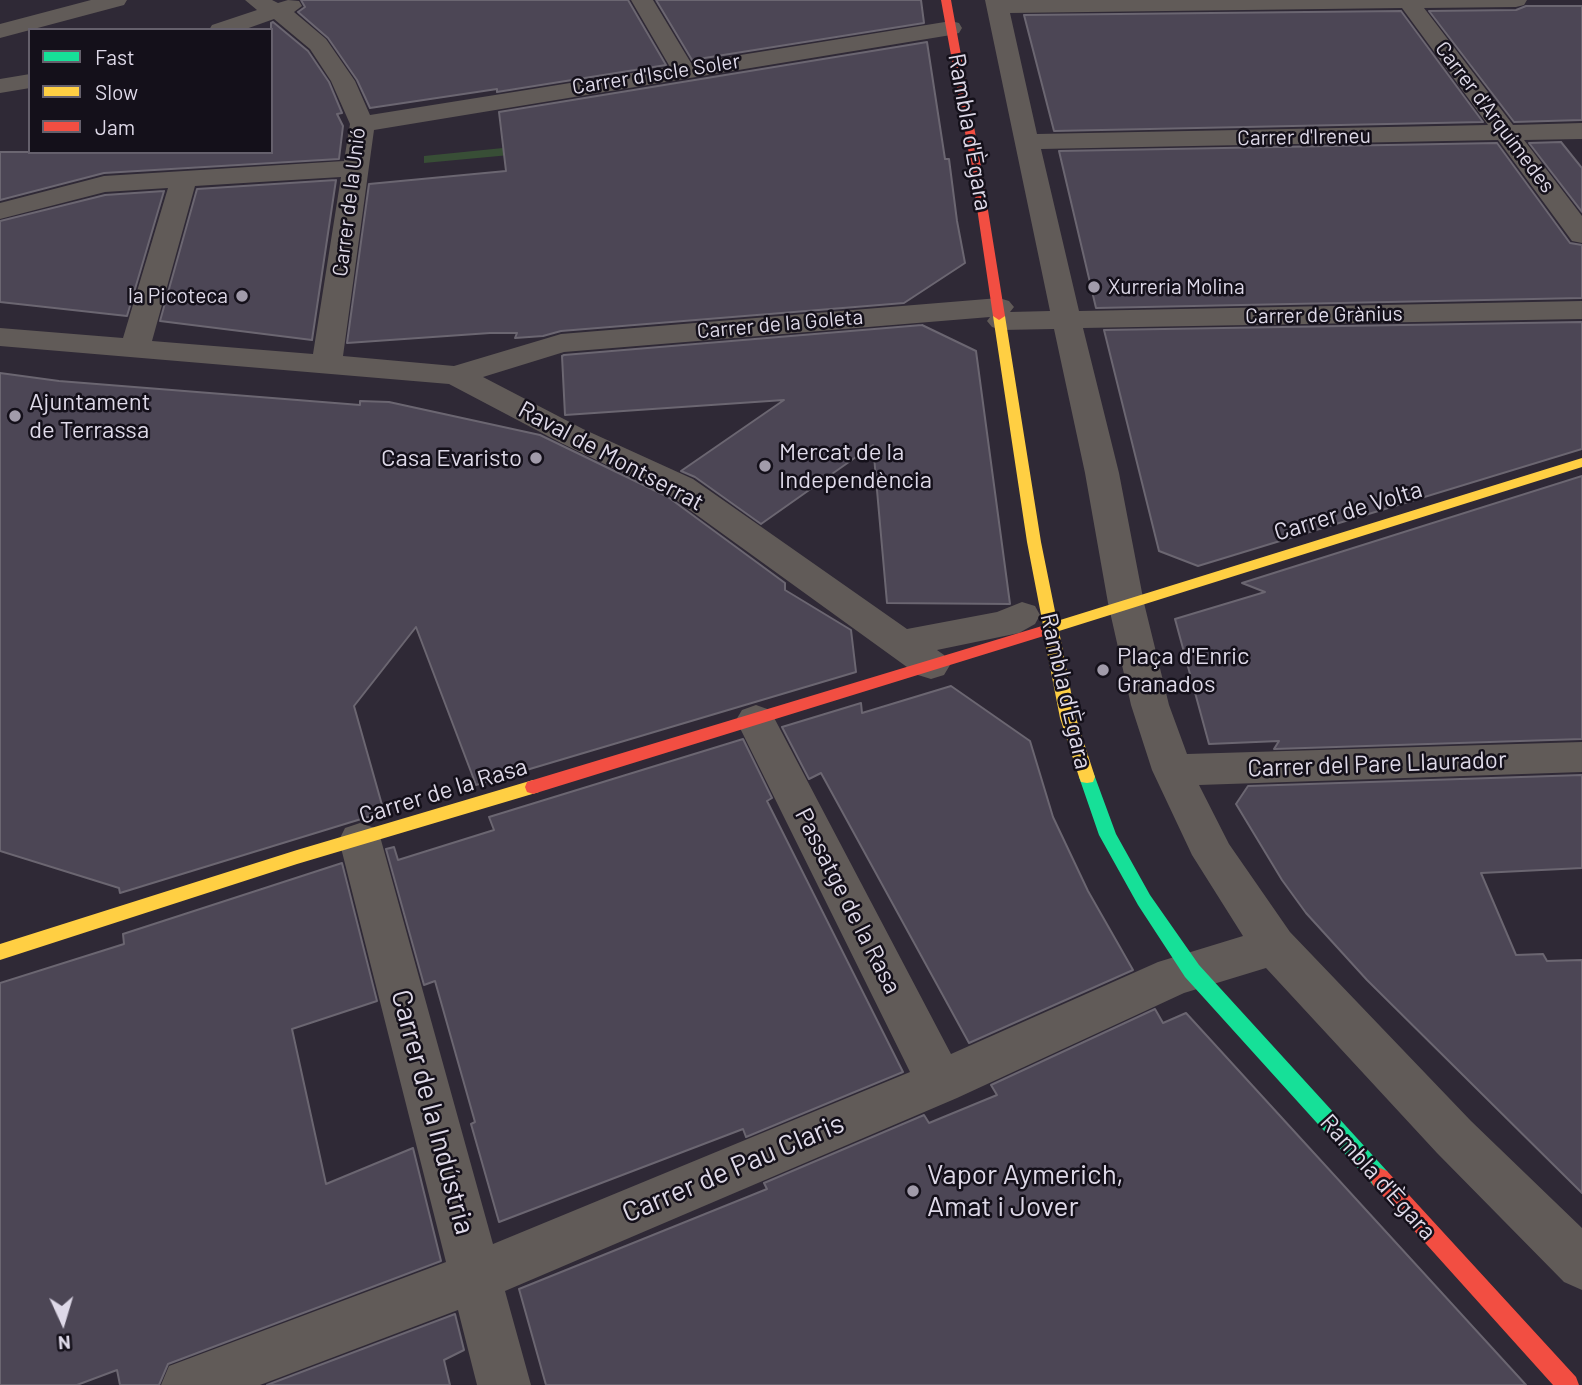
<!DOCTYPE html>
<meta charset="utf-8">
<style>
body{margin:0}
#map{position:relative;width:1582px;height:1385px;overflow:hidden;background:#2f2936;font-family:Barlow,sans-serif}
canvas{display:block}
.legend{position:absolute;left:28px;top:28px;width:245px;height:126px;box-sizing:border-box;background:#14101a;border:2px solid #65606c;margin:0;padding:9px 12px;list-style:none;font-size:21px;color:#ded9e8}
.legend li{display:flex;align-items:center;gap:14px;height:35px}
.legend b{width:35px;border:2px solid #65606c}
.north{position:absolute;left:28px;top:1287px;width:70px;height:70px;-webkit-text-stroke:5px #14101a;paint-order:stroke;rotate:176deg;font-size:19px;font-weight:700;line-height:28px;text-align:center;color:#ded9e8}
.north::after{content:'';display:block;margin:auto;width:24px;height:32px;background:#ded9e8;clip-path:polygon(50% 0,100% 100%,50% 72%,0 100%)}
</style>
<div id="map">
<canvas width="1582" height="1385"></canvas>
<ul class="legend">
<li><b style="height:9px;background:#16e098"></b>Fast</li>
<li><b style="height:9px;background:#ffcf43"></b>Slow</li>
<li><b style="height:9px;background:#f24e42"></b>Jam</li>
</ul>
<div class="north">N</div>
</div>
<script>
const context = document.querySelector('canvas').getContext('2d');
context.lineJoin = 'round';
function fill(path, color) { context.fillStyle = color; context.fill(path, 'evenodd'); }
const toPath = rows => new Path2D(rows.map(r => 'M' + r).join(''));
function strokePath(path, color, width, dash) { context.strokeStyle = color; context.lineWidth = width; context.lineCap = dash ? 'butt' : 'round'; context.setLineDash(dash || []); context.stroke(path); }
function label(font, color, halo, rows, align = 'center') {
  context.font = font + ' Barlow,sans-serif'; context.lineWidth = 5; context.setLineDash([]); context.textBaseline = 'middle'; context.strokeStyle = halo; context.fillStyle = color; for (const [text, x, y, turn = 0] of rows) {
    context.save(); context.translate(x, y); context.rotate((+turn || 0) * Math.PI / 180); context.textAlign = isNaN(turn) ? turn : align; if (halo) context.strokeText(text, 0, 0); context.fillText(text, 0, 0); context.restore();
  }
}
fill(toPath([
 [767,131,424,163,424,156,503,148]
]), '#384e36');
const building = toPath([
 [301,0,628,0,666,65,497,92,497,89,370,108,357,80,328,38,298,12,305,7,301,0],
 [656,0,921,0,924,23,692,60,656,0],
 [1526,6,1582,6,1582,120,1514,122,1429,11,1516,10,1526,6],
 [1401,11,1483,122,1054,131,1024,15,1401,11],
 [273,22,308,51,329,82,342,113,337,114,343,126,339,159,104,173,0,200,0,152,271,152,271,23,273,22],
 [927,42,945,159,949,159,957,221,965,263,904,303,561,331,543,336,515,338,517,333,490,333,347,343,369,184,506,171,499,112,927,42],
 [1561,142,1582,168,1582,212,1529,143,1561,142],
 [1497,143,1570,243,1582,245,1582,298,1096,308,1059,151,1497,143],
 [336,180,312,340,160,321,197,189,336,180],
 [164,191,127,316,0,302,0,221,105,195,164,191],
 [1582,322,1582,449,1198,566,1159,551,1104,330,1582,322],
 [922,325,976,351,1010,604,887,603,873,445,761,524,695,477,681,471,784,400,565,415,562,356,564,355,922,325],
 [0,373,59,381,360,405,360,401,389,402,540,435,668,497,785,583,785,590,851,630,856,672,476,785,416,627,354,706,384,812,120,893,119,888,0,851,0,373],
 [1582,476,1582,739,1274,749,1279,741,1209,744,1175,619,1265,592,1242,583,1582,476],
 [951,686,1030,741,1053,817,1088,891,1133,970,969,1043,821,773,809,779,782,727,861,703,862,713,951,686],
 [743,739,772,798,767,801,903,1072,746,1137,743,1129,499,1222,471,1124,475,1122,435,981,424,985,386,849,394,847,398,860,494,830,489,817,743,739],
 [1582,775,1582,868,1481,873,1516,955,1543,954,1547,961,1582,960,1582,1193,1367,980,1306,913,1282,880,1236,804,1248,786,1582,775],
 [342,863,377,1001,292,1029,326,1184,413,1148,441,1261,168,1364,159,1385,120,1385,117,1370,77,1385,0,1385,0,983,124,944,123,934,342,863],
 [1155,1009,1163,1023,1186,1013,1526,1385,546,1385,519,1289,767,1189,764,1183,924,1115,929,1123,997,1095,991,1085,1155,1009],
 [455,1314,464,1350,444,1360,450,1385,267,1385,455,1314]
]);
fill(building, '#4c4655');
strokePath(building, '#6b6671', 2);
fill(toPath([
 [91,0,127,0,124,5,0,38,0,24,91,0],
 [245,0,272,0,278,3,288,0,299,1,302,6,294,12,326,39,355,81,370,115,670,67,631,0,653,0,691,63,951,21,959,23,962,28,959,33,951,35,374,130,343,356,454,366,561,334,999,298,1009,301,1014,307,1010,312,1050,311,985,0,1527,0,1524,5,1516,7,1424,8,1513,125,1582,123,1582,139,1524,140,1582,216,1582,243,1572,241,1498,140,1041,149,1079,311,1582,301,1582,319,1083,328,1119,473,1144,603,1169,705,1187,754,1582,742,1582,772,1199,785,1229,844,1290,932,1471,1121,1582,1228,1582,1290,1564,1282,1437,1153,1266,968,1184,993,957,1098,505,1291,531,1385,477,1385,458,1310,260,1385,161,1385,169,1366,446,1262,339,840,345,828,360,823,375,828,381,840,493,1244,910,1072,736,720,742,710,756,705,770,710,951,1054,1158,962,1243,936,1192,855,1152,770,1131,705,1108,603,1085,473,1054,329,1002,330,992,327,987,321,990,317,564,352,483,377,583,429,693,479,907,629,997,612,1022,602,1035,606,1040,615,1035,624,1019,633,937,650,944,655,950,665,944,675,931,679,918,675,669,495,561,443,449,384,0,346,0,328,123,338,168,188,105,192,0,219,0,203,104,176,344,161,350,124,331,81,310,49,274,19,243,30,209,30,212,25,257,10,245,0],
 [1402,8,1488,125,1037,134,1010,13,1402,8],
 [341,177,313,354,152,341,195,186,341,177],
 [30,74,30,88,0,93,0,79,30,74]
]), '#615b58');
fill(toPath([
 [1087,771,1093,772,1095,777,1116,834,1150,895,1199,965,1387,1171,1390,1178,1387,1185,1380,1188,1373,1185,1185,977,1138,905,1099,835,1079,777,1081,772,1087,771]
]), '#16e098');
fill(toPath([
 [999,312,1005,316,1041,542,1057,621,1582,458,1582,467,1059,631,1076,718,1095,777,1093,782,1087,783,1081,782,1079,777,1060,718,1044,636,1037,635,1034,631,1043,625,1027,542,993,316,999,312],
 [533,780,539,782,541,787,539,792,297,864,0,960,0,944,297,850,533,780]
]), '#ffcf43');
fill(toPath([
 [941,0,951,0,979,154,1005,316,999,320,993,316,969,154,941,0],
 [1042,626,1050,631,1047,635,533,794,527,792,525,787,527,782,533,780,1042,626],
 [1380,1168,1387,1171,1576,1377,1579,1385,1553,1385,1373,1185,1370,1178,1373,1171,1380,1168]
]), '#f24e42');
for (const [x, y, r, color] of [
 [1094,287,7,"#a19baa"],
 [242,296,7,"#a19baa"],
 [15,416,7,"#a19baa"],
 [536,458,7,"#a19baa"],
 [765,466,7,"#a19baa"],
 [1103,670,7,"#a19baa"],
 [913,1191,7,"#a19baa"]
]) { const dot = new Path2D(); dot.arc(x, y, r, 0, 2 * Math.PI); context.fillStyle = color; context.fill(dot); strokePath(dot, '#14101a', 2.5); }
label('21px', '#ded9e8', '#14101a', [
 ["Carrer d'Iscle Soler",656,74,-9],
 ["Carrer d'Arquímedes",1495,117,53],
 ["Carrer d'Ireneu",1304,137,-1],
 ["Carrer de la Unió",349,202,-83],
 ["Carrer de Grànius",1324,315,-1],
 ["Carrer de la Goleta",780,324,-5]
]);
label('21px', '#ded9e8', '#14101a', [
 ["Xurreria Molina",1108,287],
 ["la Picoteca",228,296,"right"]
], 'left');
label('24px', '#ded9e8', '#14101a', [
 ["Rambla d'Ègara",970,132,80],
 ["Raval de Montserrat",611,456,28],
 ["Carrer de Volta",1348,511,-17],
 ["Rambla d'Ègara",1066,691,77],
 ["Carrer del Pare Llaurador",1377,764,-2],
 ["Carrer de la Rasa",443,791,-17],
 ["Passatge de la Rasa",848,901,63],
 ["Rambla d'Ègara",1378,1177,48]
]);
label('24px', '#ded9e8', '#14101a', [
 ["Ajuntament",29,402],
 ["de Terrassa",29,430],
 ["Mercat de la",779,452],
 ["Independència",779,480],
 ["Casa Evaristo",522,458,"right"],
 ["Plaça d'Enric",1117,656],
 ["Granados",1117,684]
], 'left');
label('28px', '#ded9e8', '#14101a', [
 ["Carrer de la Indústria",433,1112,75],
 ["Carrer de Pau Claris",733,1168,-23]
]);
label('28px', '#ded9e8', '#14101a', [
 ["Vapor Aymerich,",927,1175],
 ["Amat i Jover",927,1207]
], 'left');
</script>
